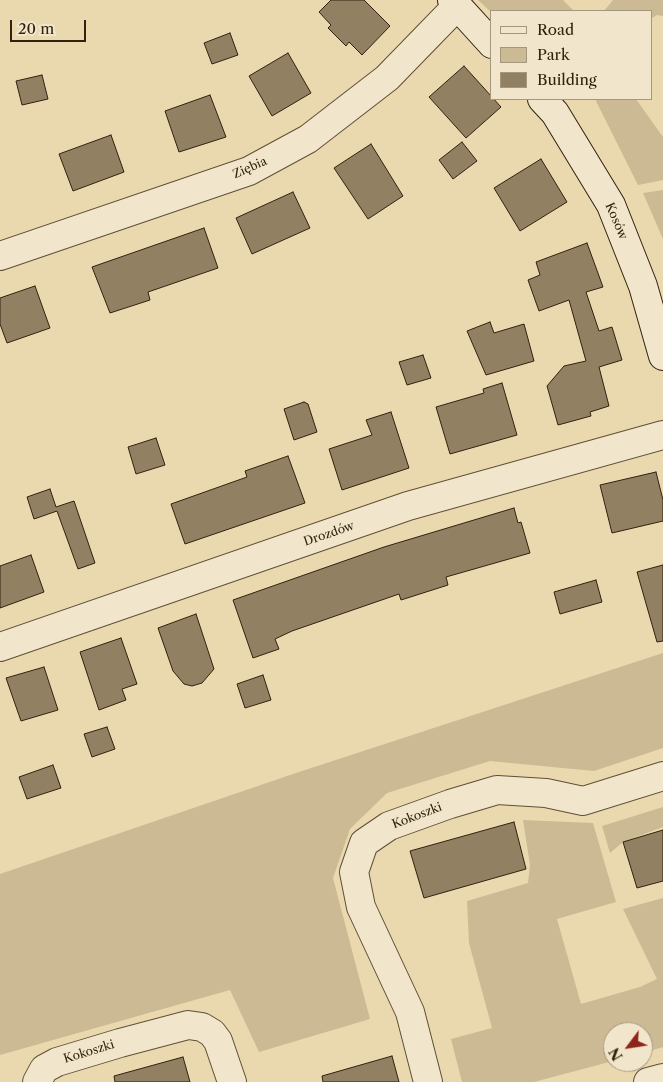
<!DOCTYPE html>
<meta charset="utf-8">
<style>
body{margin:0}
#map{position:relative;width:663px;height:1082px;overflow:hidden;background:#ead9af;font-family:"Libre Caslon Text",serif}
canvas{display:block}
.legend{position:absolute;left:490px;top:10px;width:162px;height:90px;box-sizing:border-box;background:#f1e6cb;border:1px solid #a4977f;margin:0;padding:6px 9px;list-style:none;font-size:15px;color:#31210e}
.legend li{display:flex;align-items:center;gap:10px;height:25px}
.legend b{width:25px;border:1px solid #a4977f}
.north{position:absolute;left:603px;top:1022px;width:50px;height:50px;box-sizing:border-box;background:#f1e6cb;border:1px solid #a4977f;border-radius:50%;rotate:239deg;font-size:14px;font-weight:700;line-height:20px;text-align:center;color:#31210e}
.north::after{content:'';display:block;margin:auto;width:18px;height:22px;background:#8f2418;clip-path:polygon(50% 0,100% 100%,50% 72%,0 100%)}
.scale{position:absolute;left:10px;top:20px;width:76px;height:22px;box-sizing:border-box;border:2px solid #31210e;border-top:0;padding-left:6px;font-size:15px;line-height:18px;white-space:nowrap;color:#31210e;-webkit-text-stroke:4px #f1e6cb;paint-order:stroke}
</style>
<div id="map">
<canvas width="663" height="1082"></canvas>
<ul class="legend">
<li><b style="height:6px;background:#f1e6cb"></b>Road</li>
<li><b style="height:14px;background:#cbba94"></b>Park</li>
<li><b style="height:14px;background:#918162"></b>Building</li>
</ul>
<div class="north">N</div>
<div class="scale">20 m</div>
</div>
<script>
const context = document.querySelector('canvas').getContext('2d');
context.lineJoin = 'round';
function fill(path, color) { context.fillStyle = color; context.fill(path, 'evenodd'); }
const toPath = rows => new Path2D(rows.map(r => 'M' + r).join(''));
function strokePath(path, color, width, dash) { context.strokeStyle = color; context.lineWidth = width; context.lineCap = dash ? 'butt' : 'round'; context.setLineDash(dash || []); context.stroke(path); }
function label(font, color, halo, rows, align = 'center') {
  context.font = font + ' "Libre Caslon Text",serif'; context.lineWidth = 5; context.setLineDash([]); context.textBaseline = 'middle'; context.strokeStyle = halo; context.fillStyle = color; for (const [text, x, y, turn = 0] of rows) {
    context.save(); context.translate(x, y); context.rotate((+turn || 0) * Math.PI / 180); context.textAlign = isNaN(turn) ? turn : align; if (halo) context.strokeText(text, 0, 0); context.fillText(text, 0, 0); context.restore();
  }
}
fill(toPath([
 [478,0,563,0,574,11,492,13],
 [613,0,663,0,663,16,657,15,652,18,652,11,604,11],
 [595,99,636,99,663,137,663,180,638,185],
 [663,190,663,239,643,193],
 [663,653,663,748,594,771,490,761,387,793,350,829,333,878,370,1019,259,1052,230,990,0,1055,0,874,293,774],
 [663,807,663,827,623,842,610,853,602,826],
 [523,820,593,823,616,902,557,919,581,1004,640,987,657,979,623,909,663,898,663,1047,643,1053,643,1032,613,1032,613,1061,534,1082,462,1082,451,1039,492,1028,469,943,467,901,528,883,530,865]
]), '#cbba94');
const building = toPath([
 [331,0,364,0,390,26,362,55,349,42,346,46,328,28,331,25,319,12,331,0],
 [230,33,238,55,212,64,204,43,230,33],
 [288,53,311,93,272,116,249,76,288,53],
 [464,66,501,107,466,138,429,97,464,66],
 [42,75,48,99,22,105,16,81,42,75],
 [210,95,226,137,179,152,165,111,210,95],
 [111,135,124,172,73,191,59,154,111,135],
 [462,142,477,161,453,179,439,160,462,142],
 [371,144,403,196,368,219,334,168,371,144],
 [541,159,567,202,520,231,494,188,541,159],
 [293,192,310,228,252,254,236,218,293,192],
 [204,228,218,268,148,292,150,300,110,313,92,267,204,228],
 [587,243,603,287,586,292,599,331,612,327,622,360,599,367,609,406,590,412,591,416,558,425,547,386,564,366,586,361,569,300,539,311,528,280,540,275,536,262,587,243],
 [35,286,50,328,7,343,0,324,0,298,35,286],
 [490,322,494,333,524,324,534,361,486,375,467,331,490,322],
 [423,355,431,378,407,385,399,362,423,355],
 [502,383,517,435,450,454,436,407,484,393,483,389,502,383],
 [304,402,308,404,317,432,294,440,284,409,304,402],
 [391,412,409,468,342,490,329,449,372,435,366,420,391,412],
 [156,438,165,465,136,474,128,447,156,438],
 [288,456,305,503,185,544,171,504,247,477,245,471,288,456],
 [656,472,663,500,663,521,612,533,600,485,656,472],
 [50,489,56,507,74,501,95,563,78,569,57,511,34,519,27,497,50,489],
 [514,508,518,523,521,522,530,553,446,577,448,585,401,600,399,594,292,631,275,639,279,649,253,658,233,600,384,547,514,508],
 [31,555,44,592,0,608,0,566,31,555],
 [663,565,663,641,657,642,637,572,663,565],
 [596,580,602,602,560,614,554,592,596,580],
 [196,614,214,669,202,683,192,686,184,684,173,671,158,628,196,614],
 [121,638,137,684,122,689,126,700,99,710,80,652,121,638],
 [44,667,58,710,21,721,6,678,44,667],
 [263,675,271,700,245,708,237,684,263,675],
 [107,727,115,749,92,757,84,734,107,727],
 [53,765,61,788,27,799,19,777,53,765],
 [514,822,526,869,424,898,410,851,514,822],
 [663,830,663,881,637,888,623,842,663,830],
 [392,1056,399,1082,323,1082,322,1076,392,1056],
 [183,1057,190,1082,115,1082,114,1076,183,1057]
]);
fill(building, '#918162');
strokePath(building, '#31210e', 1);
const street = toPath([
 [0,256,249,171,308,139,387,78,457,6],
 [0,647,408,506,663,435],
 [37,1082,44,1069,57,1062,120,1043,188,1025,202,1027,212,1033,218,1041,232,1082],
 [428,1082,410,1012,361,907,354,872,364,843,389,826,450,804,497,790,546,793,583,801,663,776],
 [648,1082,663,1078]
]);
const secondary = toPath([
 [452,0,492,44],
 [542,99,555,113,611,205,643,286,663,356]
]);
strokePath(street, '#5f4f36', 30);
strokePath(secondary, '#31210e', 30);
strokePath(street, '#f1e6cb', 28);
strokePath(secondary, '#f1e6cb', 28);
label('12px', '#31210e', '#f1e6cb', [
 ["Ziębia",250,168,-24],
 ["Kosów",616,221,67],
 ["Drozdów",329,534,-19],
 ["Kokoszki",417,816,-21],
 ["Kokoszki",89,1052,-17]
]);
</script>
